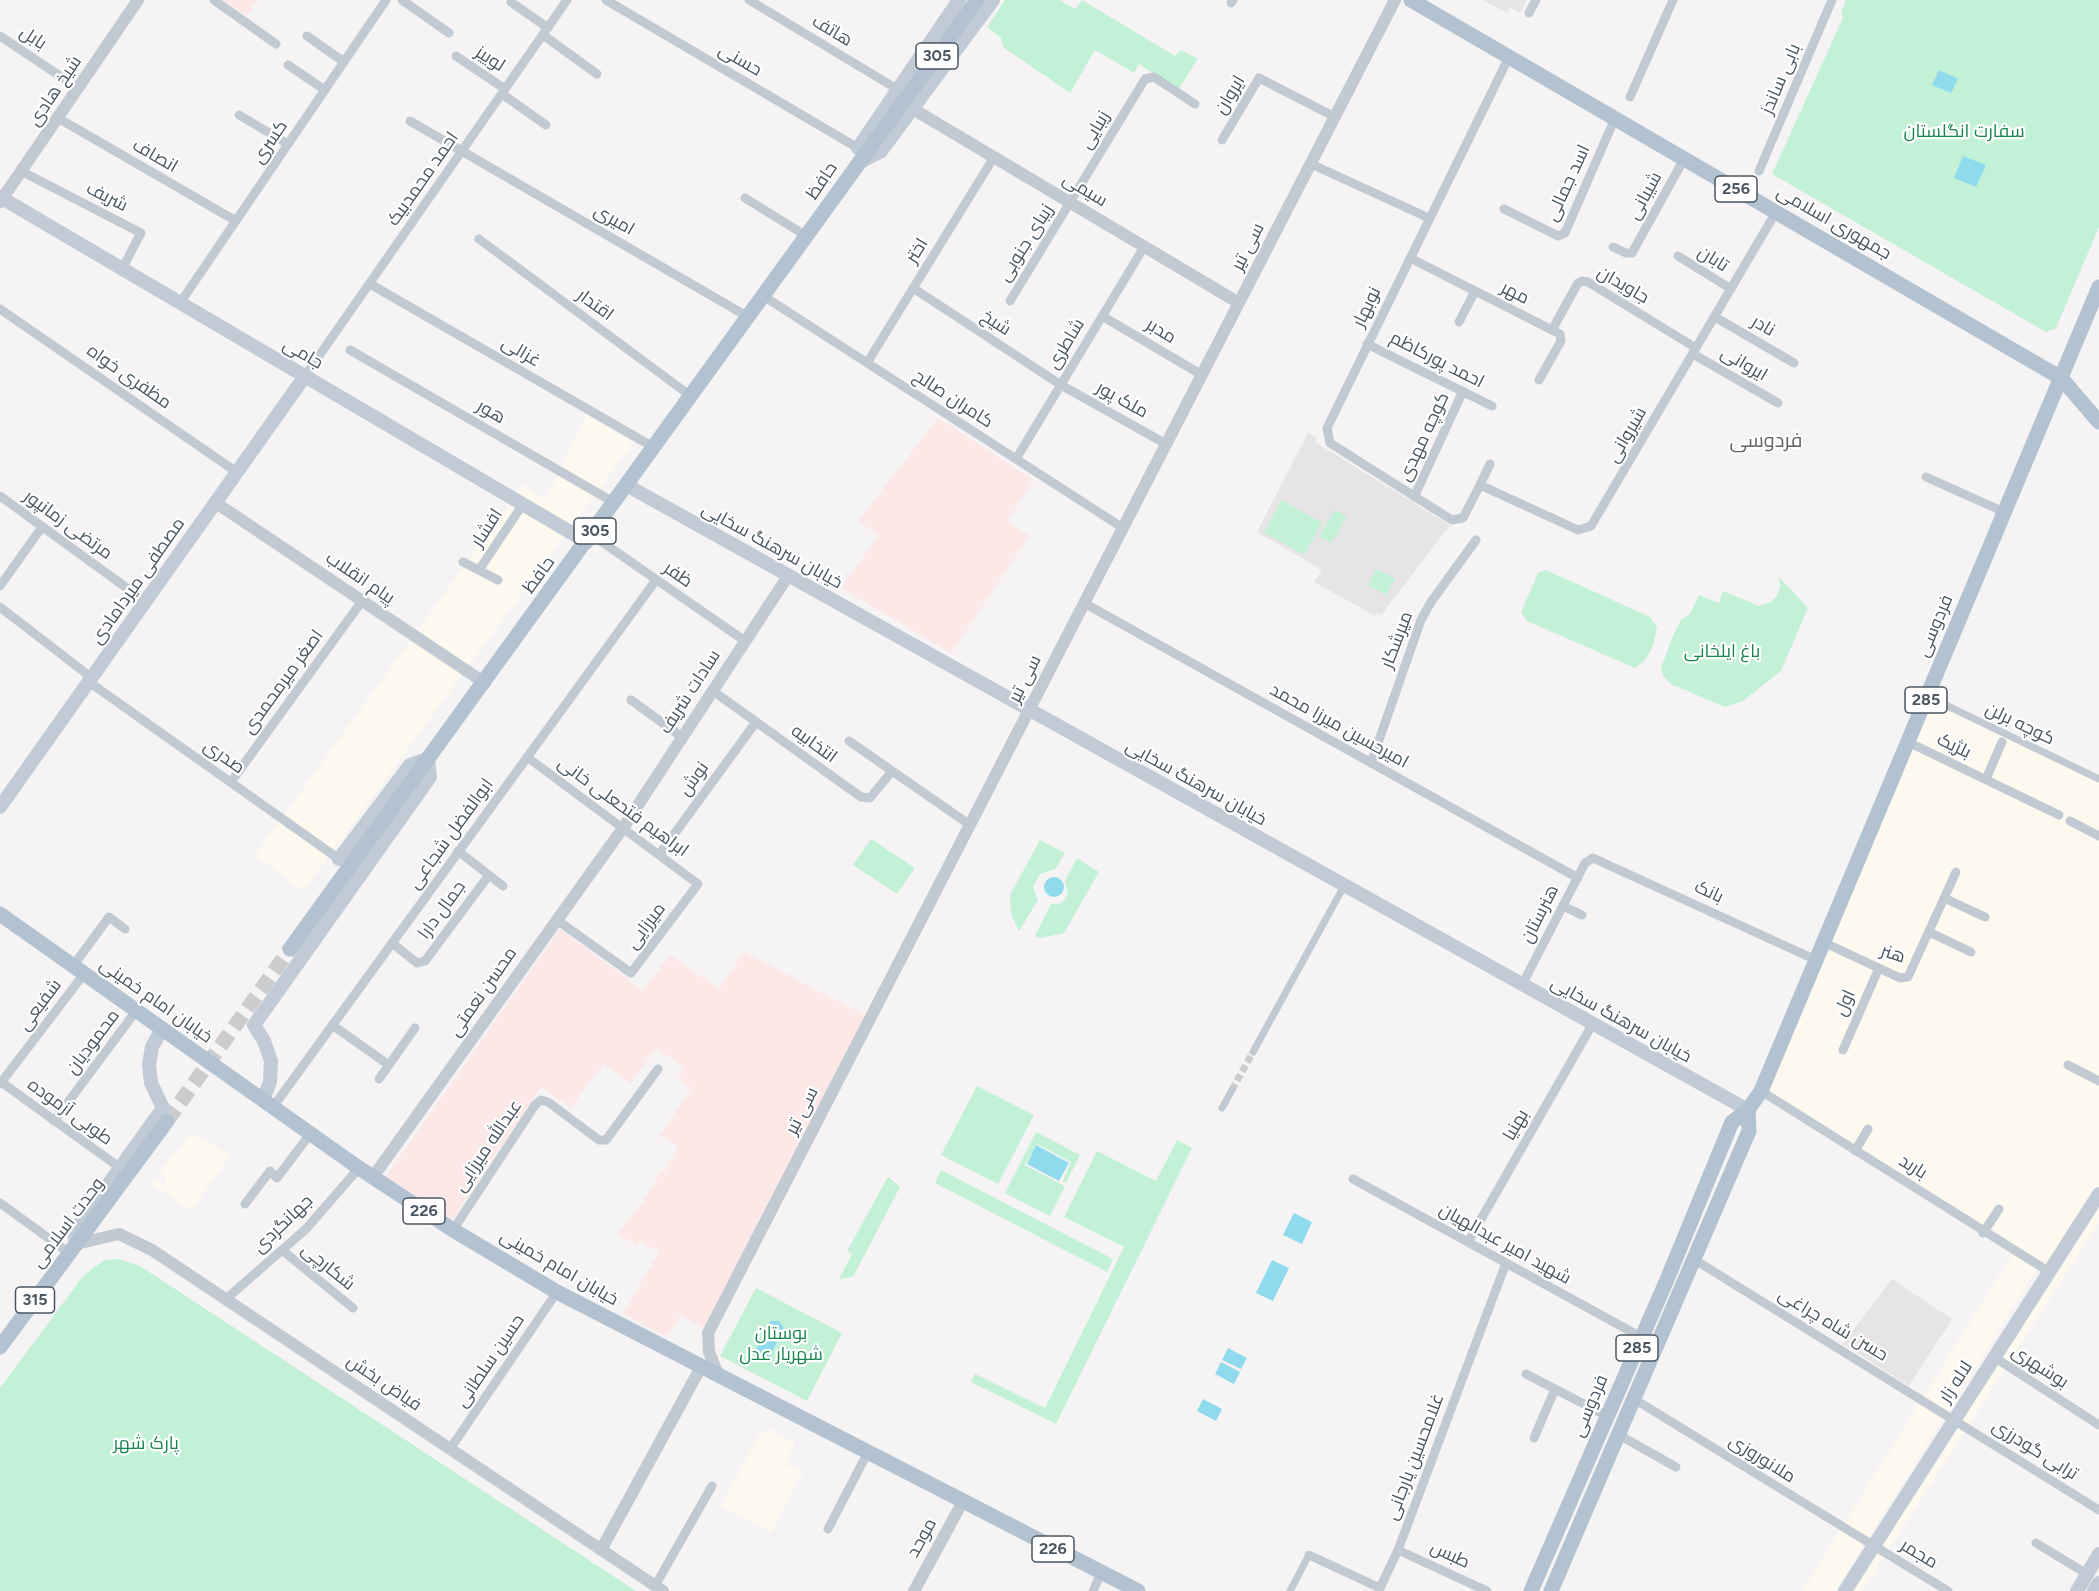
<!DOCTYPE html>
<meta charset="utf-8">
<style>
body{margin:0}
canvas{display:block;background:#f5f3f3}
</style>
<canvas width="2099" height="1591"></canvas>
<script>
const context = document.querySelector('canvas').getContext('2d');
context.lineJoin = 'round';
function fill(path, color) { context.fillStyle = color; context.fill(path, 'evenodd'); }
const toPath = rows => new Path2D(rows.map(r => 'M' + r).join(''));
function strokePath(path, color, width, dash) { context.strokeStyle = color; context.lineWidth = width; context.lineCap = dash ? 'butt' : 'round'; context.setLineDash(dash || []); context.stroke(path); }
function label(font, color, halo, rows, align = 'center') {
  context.font = font + ' Figtree,Cairo,sans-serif'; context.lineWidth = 4.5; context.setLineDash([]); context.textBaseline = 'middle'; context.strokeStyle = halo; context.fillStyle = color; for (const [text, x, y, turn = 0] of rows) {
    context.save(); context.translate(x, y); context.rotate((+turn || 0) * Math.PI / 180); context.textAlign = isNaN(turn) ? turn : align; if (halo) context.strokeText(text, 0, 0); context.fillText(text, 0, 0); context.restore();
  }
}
fill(toPath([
 [586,414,633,443,303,891,255,855,523,485,546,499],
 [1927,696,2099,779,2099,1191,2048,1271,2039,1266,1835,1591,1802,1591,2015,1250,1761,1091],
 [191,1133,206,1140,229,1157,191,1211,152,1184,155,1180,164,1184,167,1179,159,1173],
 [2094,1209,2099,1212,2099,1222,1862,1591,1850,1591],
 [1603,1375,1611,1378,1599,1405,1592,1401],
 [769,1429,795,1443,786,1464,803,1473,771,1532,721,1506,761,1432]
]), '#fdf9ef');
fill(toPath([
 [1483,0,1527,0,1520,13,1510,7,1507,13],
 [1308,433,1317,438,1315,442,1450,525,1381,615,1377,613,1375,616,1314,582,1322,570,1257,532],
 [1892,1279,1952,1319,1909,1386,1843,1344]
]), '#e6e4e5');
fill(toPath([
 [224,0,258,0,246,16],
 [938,418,1034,480,1007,521,1029,536,951,653,841,588,879,535,858,521],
 [560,929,643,990,670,955,719,989,744,952,870,1018,704,1328,680,1315,667,1337,623,1314,659,1252,639,1240,636,1245,617,1234,643,1202,662,1170,665,1172,678,1146,660,1136,691,1088,678,1079,685,1068,656,1048,631,1083,603,1064,571,1108,541,1087,451,1222,384,1179]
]), '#fce8e6');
fill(toPath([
 [1005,0,1060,0,1075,9,1082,0,1175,56,1181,50,1198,59,1178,90,1139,64,1134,73,1095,50,1070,93,1003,47,1001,38,987,27],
 [1846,0,2099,0,2099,227,2056,328,2046,332,1772,174,1843,18,1841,13],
 [1282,500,1322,523,1304,555,1264,532],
 [1335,510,1347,517,1331,543,1319,536],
 [1376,569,1395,578,1386,595,1368,585],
 [1546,570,1650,617,1657,627,1653,646,1645,660,1635,668,1527,621,1521,612,1538,573],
 [1779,577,1808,608,1781,671,1743,701,1725,707,1671,684,1663,676,1661,668,1673,636,1681,620,1690,614,1699,595,1719,603,1723,591,1759,606,1771,602,1777,596,1780,587],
 [871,839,915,868,897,894,853,865],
 [1040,840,1065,853,1055,869,1040,874,1033,887,1038,900,1019,931,1011,914,1010,895],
 [1077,858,1099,872,1064,933,1041,938,1035,936,1051,904,1058,904,1064,901,1068,894,1065,881],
 [977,1086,1034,1115,998,1184,941,1155],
 [1036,1132,1080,1155,1066,1183,1063,1181,1071,1162,1037,1144,1025,1165,1065,1186,1050,1216,1005,1193],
 [1177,1140,1192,1148,1056,1424,971,1382,975,1374,1045,1408,1124,1247,1064,1217,1097,1151,1156,1181],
 [941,1170,1113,1259,1107,1272,935,1183],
 [888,1177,900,1187,853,1277,839,1279,852,1254,847,1251],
 [119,1259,140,1266,636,1591,0,1591,0,1388,83,1276,104,1260],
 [756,1288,842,1333,807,1401,720,1356]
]), '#c3f1d5');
fill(toPath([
 [1939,70,1958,79,1951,93,1932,85],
 [1963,156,1986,165,1976,187,1954,178],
 '1044 887a10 10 0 1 1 20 0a10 10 0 1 1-20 0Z',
 [1036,1145,1069,1163,1059,1181,1027,1164],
 [1294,1213,1312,1222,1302,1244,1283,1235],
 [1272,1260,1289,1268,1273,1301,1256,1293],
 [770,1321,779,1321,784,1328,768,1360,760,1359,754,1353],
 [1228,1348,1247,1358,1241,1369,1222,1360],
 [1221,1362,1240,1372,1234,1384,1215,1374],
 [1203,1399,1222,1409,1216,1421,1197,1411]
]), '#90daee');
strokePath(toPath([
 [1232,1090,1253,1052]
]), '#caccce', 7, [7, 3.5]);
strokePath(toPath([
 [167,1121,290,949]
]), '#caccce', 15, [15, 8]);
strokePath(toPath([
 [1927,696,2099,779],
 [1253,1052,1344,886],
 [1222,1108,1232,1090],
 [1290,1591,1309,1555]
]), '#c1cad2', 7);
strokePath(toPath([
 [214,0,276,44],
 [402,0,449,33],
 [606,0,858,148],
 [749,0,897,89],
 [511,2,548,28],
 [1231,3,1233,0],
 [1529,13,1536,0],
 [543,35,597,74],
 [0,36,78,88],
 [307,36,344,62],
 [456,56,505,89],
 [1509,57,1327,428,1330,443,1452,520,1463,518,1480,485,1578,530,1591,526,1776,212],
 [288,65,325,90],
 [502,94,546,125],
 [1630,97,1673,0],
 [239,115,288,144],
 [58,118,236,221],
 [410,121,750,318],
 [1222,140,1259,78,1335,117],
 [1311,164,1429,218],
 [21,171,141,233,122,269],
 [1759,171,1832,0],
 [745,198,808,237],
 [1504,209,1558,236,1565,233,1615,118],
 [479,239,692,397],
 [1613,247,1626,253,1632,253,1684,159],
 [1678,256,1731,289],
 [1410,258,1560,334,1561,341,1539,380],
 [370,284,655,448],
 [913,288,1061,385,1166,444],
 [765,297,1123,528],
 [1010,301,1145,79,1154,77,1195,104],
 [180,303,386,0],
 [0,309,238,473],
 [1102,316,1202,375],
 [1715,317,1794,363],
 [1459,322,1475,291],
 [1552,330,1578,283,1582,281,1588,282,1696,348],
 [1367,344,1492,406],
 [350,350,615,503],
 [1693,354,1778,403],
 [867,363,994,157],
 [305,376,567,0],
 [1016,459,1144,247],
 [1926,477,2004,512],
 [1480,485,1490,464],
 [0,496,146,602],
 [1414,497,1463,391],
 [592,535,745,641],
 [463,562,498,580],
 [479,570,523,504],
 [0,586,42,527],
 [1084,603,1578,878],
 [0,607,92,678],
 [89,682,339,859],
 [713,691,861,797,870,798,892,771],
 [631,700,682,737],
 [849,741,970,825],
 [1908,742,2059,815],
 [527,757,698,884,631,973,557,920],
 [1371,763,1421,620,1431,602,1476,540],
 [1986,779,2002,742],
 [231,782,362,601],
 [2070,821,2099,836],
 [458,851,503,886],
 [659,855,756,722],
 [1944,898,1985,917],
 [1563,906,1582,915],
 [1929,932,1971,952],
 [1823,942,1900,978,1908,977,1956,872],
 [392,943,417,963,425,961,489,875],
 [73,966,109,917,125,929],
 [1522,985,1585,863,1593,858,1816,960],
 [332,1025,389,1065],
 [1843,1050,1879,968],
 [2068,1065,2099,1081],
 [379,1079,415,1028],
 [1,1082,119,1167],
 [0,1084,84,974],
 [1761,1091,2048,1271],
 [273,1107,656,580],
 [54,1121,136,1011],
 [1855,1151,1868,1129],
 [1353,1179,1641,1337],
 [0,1203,69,1253],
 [245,1204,270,1171,277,1178,310,1134],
 [453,1230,535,1105,541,1100,548,1102,599,1140,606,1140,658,1069],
 [1983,1233,1999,1209],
 [1468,1242,1592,1025],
 [282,1250,353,1308],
 [1695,1260,2099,1510],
 [226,1299,306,1229,359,1168],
 [1994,1357,2099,1425],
 [1526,1374,1607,1416],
 [1634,1399,1948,1591],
 [1619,1435,1676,1467],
 [1534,1438,1555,1389],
 [450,1449,557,1292],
 [828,1529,867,1454],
 [2036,1543,2087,1574],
 [1398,1550,1487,1591],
 [1309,1555,1380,1588,1398,1550,1506,1263],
 [655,1586,712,1486],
 [1093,1591,1101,1573]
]), '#c1cad2', 9);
strokePath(toPath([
 [913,109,1239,303],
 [0,202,138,0],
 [216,503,485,683],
 [373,1177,623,828,788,576],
 [76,1244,119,1234,152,1250,663,1591],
 [719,1377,709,1352,708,1333,1395,0],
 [601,1550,701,1367],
 [914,1591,962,1503]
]), '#c1cad2', 12);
strokePath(toPath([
 [865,154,858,148,959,0],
 [858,163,881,151,993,0],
 [0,197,587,542],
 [628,486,1748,1110],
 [0,807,305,376],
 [263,1100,270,1082,271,1061,264,1041,254,1025,430,777,428,759,410,765,339,859],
 [76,1244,74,1232,163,1108,151,1083,149,1064,152,1047,162,1029],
 [1845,1591,2099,1194],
 [2077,1591,2099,1554],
 [2094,1591,2099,1583]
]), '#c1cbd6', 14);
strokePath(toPath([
 [1411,0,2061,378,2099,422],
 [0,914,359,1168,453,1230,557,1292,1138,1591],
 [290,949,977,0],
 [0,1347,167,1121],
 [1531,1591,1666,1282,1732,1122,1748,1110,1761,1091,2099,287],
 [1551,1591,1749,1131,1748,1110]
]), '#b3c2d1', 15);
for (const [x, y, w] of [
 [937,56,42],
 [1736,189,42],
 [595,531,42],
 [1926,700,42],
 [424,1211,42],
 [35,1300,39],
 [1637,1348,42],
 [1053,1549,42]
]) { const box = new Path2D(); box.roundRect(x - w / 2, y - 13, w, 26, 4.5); context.fillStyle = '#fff'; context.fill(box); strokePath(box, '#4a5661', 1.5); }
label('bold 16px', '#4a5661', null, [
 ["305",937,56],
 ["256",1736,189],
 ["305",595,531],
 ["285",1926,700],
 ["226",424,1211],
 ["315",35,1300],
 ["285",1637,1348],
 ["226",1053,1549]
]);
label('18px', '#4a5661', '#fff', [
 ["هاتف",832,31,31],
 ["بابل",33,38,33],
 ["لوییز",490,59,33],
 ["حسنی",740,60,30],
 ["بابی ساندز",1781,79,-67],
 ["شیخ هادی",55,91,-56],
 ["ایروان",1230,95,-59],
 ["زیبایی",1095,130,-59],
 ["کسری",270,142,-56],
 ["انصاف",155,156,30],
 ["احمد محمدبیک",423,179,-55],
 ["حافظ",822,181,-56],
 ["اسد جمالی",1568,183,-65],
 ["سیمی",1085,190,31],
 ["شیبانی",1645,196,-61],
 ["شریف",107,197,27],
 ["امیری",614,220,30],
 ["جمهوری اسلامی",1834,223,30],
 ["زیبای جنوبی",1026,243,-58],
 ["سی تیر",1248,247,-63],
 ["اختر",917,251,-58],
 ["تابان",1713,259,32],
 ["جاویدان",1623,285,30],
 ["مهر",1515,293,27],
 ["اقتدار",595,305,36],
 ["نوبهار",1367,307,-64],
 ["شیخ",996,323,33],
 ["نادر",1763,326,30],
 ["مدبر",1161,331,31],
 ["شاطری",1066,344,-59],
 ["غزالی",521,352,30],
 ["جامی",303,354,30],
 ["احمد پورکاظم",1437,360,27],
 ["ایروانی",1744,364,30],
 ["مظفری خواه",129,377,35],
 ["کامران صالح",953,399,33],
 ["ملک پور",1122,400,29],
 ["هور",491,412,30],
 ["شیروانی",1627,435,-60],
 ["کوچه مهدی",1424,437,-65],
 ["مرتضی زمانپور",68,525,36],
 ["افشار",487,528,-57],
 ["خیابان سرهنگ سخایی",772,546,29],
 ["حافظ",539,575,-54],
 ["ظفر",678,575,35],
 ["پیام انقلاب",360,578,34],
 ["مصطفی میردامادی",138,581,-55],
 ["فردوسی",1935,626,-67],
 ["میرشکار",1397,640,-69],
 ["سی تیر",1025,679,-63],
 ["اصغر میرمحمدی",283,682,-54],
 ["سادات شریف",690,692,-57],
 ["کوچه برلن",2020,724,26],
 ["امیرحسین میرزا محمد",1339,726,29],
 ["انتخابیه",814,744,36],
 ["بلژیک",1954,746,26],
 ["صدری",224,757,35],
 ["نوش",694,779,-54],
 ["خیابان سرهنگ سخایی",1196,783,29],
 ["ابراهیم فتحعلی خانی",623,807,36],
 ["ابوالفضل شجاعی",451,834,-54],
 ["بانک",1709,892,25],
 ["جمال دارا",442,910,-54],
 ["هنرستان",1540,914,-63],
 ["میرزایی",646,926,-53],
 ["هنر",1893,954,19],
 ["محسن نعمتی",483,992,-55],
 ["خیابان امام خمینی",156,1001,35],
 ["اول",1845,1003,-66],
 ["شفیعی",40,1005,-53],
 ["خیابان سرهنگ سخایی",1621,1020,29],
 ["محمودیان",93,1042,-53],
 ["سی تیر",802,1111,-63],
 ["طوبی آزموده",70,1112,36],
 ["بهنیا",1516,1125,-60],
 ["عبدالله میرزایی",488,1146,-56],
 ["باربد",1913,1167,32],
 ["وحدت اسلامی",68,1223,-53],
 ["جهانگردی",283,1224,-44],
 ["شهید امیر عبدالهیان",1505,1244,29],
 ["شکارچی",328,1267,39],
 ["خیابان امام خمینی",559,1268,30],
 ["حسن شاه چراغی",1833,1325,31],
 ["حسین سلطانی",490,1361,-56],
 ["بوشهری",2040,1367,33],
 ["لاله زار",1956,1382,-57],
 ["فیاض بخش",384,1383,34],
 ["فردوسی",1590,1406,-67],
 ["ترابی گودرزی",2035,1450,32],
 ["غلامحسین یارجانی",1415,1457,-69],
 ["ملانوروزی",1762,1459,32],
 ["موحد",922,1538,-61],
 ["مجمر",1919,1554,31],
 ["طبس",1450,1555,25]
]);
label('18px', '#17864f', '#fff', [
 ["سفارت انگلستان",1964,132],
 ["باغ ایلخانی",1722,652],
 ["بوستان",781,1334],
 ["شهریار عدل",781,1355],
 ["پارک شهر",146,1444]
]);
label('20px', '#5f6368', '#fff', [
 ["فردوسی",1766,441]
]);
</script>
